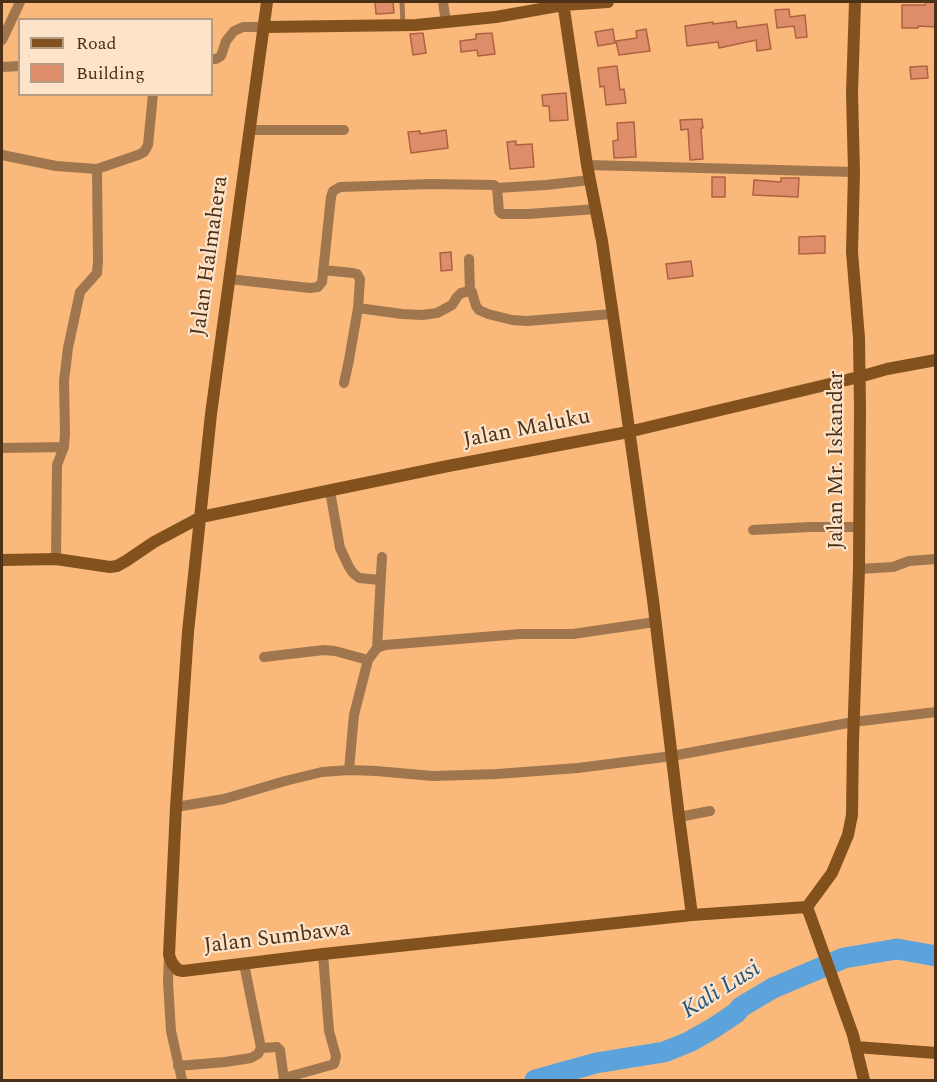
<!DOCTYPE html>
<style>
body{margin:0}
#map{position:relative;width:937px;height:1082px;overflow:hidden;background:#fab97a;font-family:Spectral,serif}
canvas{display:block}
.frame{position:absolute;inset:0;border:3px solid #4b3117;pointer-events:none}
.legend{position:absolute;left:18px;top:18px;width:195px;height:78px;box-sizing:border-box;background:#fee3cb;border:2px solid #b69c83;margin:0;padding:8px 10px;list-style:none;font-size:18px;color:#4b3117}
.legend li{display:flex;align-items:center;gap:12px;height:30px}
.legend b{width:30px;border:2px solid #b69c83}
</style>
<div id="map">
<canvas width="937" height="1082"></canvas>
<div class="frame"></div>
<ul class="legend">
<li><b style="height:8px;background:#82511d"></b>Road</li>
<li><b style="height:16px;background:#dd8d6a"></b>Building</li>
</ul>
</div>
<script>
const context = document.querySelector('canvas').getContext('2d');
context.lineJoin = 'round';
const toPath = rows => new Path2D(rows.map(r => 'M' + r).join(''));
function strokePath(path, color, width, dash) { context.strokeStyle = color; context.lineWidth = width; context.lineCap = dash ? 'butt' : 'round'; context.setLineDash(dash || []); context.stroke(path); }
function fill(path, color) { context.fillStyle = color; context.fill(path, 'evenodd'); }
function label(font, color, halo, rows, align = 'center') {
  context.font = font + ' Spectral,serif'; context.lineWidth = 4.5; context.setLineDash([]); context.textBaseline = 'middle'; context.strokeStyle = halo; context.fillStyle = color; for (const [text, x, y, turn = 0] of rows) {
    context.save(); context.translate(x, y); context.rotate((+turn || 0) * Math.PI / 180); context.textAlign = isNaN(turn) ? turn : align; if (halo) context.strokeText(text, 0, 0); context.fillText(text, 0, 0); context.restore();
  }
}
strokePath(toPath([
 [535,1080,596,1063,664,1052,689,1042,712,1029,736,1013,741,1007,773,988,844,958,897,949,936,956]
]), '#5ca3dc', 21);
const building = toPath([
 [375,2,393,2,394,13,376,14,375,2],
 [926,2,936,2,935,27,918,26,918,28,902,28,902,5,925,5,926,2],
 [789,9,790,17,805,15,807,37,796,38,794,26,777,28,775,10,789,9],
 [736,21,737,28,767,24,771,49,757,51,756,40,719,48,718,42,687,46,685,26,713,22,713,24,736,21],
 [613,29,615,43,598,46,595,32,613,29],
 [646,29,650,51,619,55,616,41,637,38,636,31,646,29],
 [423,33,426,53,413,55,410,34,423,33],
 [492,33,495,54,478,56,477,50,461,52,460,41,476,39,476,34,492,33],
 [617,66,620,90,624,89,626,103,606,105,604,86,600,87,598,68,617,66],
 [927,66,928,78,911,79,910,67,927,66],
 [566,93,568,120,550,121,549,106,543,106,542,95,566,93],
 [702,119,703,128,701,128,703,159,690,160,688,129,681,130,680,120,702,119],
 [634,122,636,157,614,158,613,141,618,140,617,123,634,122],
 [446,130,448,148,411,153,408,132,420,131,420,134,446,130],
 [516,141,516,145,532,144,534,167,510,169,507,142,516,141],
 [712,177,725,177,725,197,712,197,712,177],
 [781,178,799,178,798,197,753,195,754,180,781,182,781,178],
 [825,236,825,253,799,254,799,237,825,236],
 [451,252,452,270,441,271,440,253,451,252],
 [691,261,693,276,668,279,666,264,691,261]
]);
fill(building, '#dd8d6a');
strokePath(building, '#ae6240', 1.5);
strokePath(toPath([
 [402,2,403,25]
]), '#a0764e', 5);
strokePath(toPath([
 [443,2,446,22],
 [2,40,20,2],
 [212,59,216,59,221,56,226,41,234,31,243,27,264,27],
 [2,67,20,66],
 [250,130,344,130],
 [2,155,56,166,97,169,98,261,97,273,80,292,68,348,64,381,65,433,64,447,57,465,56,559],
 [587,165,854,172],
 [97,169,138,155,144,152,148,145,153,94],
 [497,188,546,185,590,180],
 [469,259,470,291,472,292,476,306,479,310,488,314,512,320,527,321,612,314],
 [323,270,353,273,357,274,360,279,358,308,349,360,344,383],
 [229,279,310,288,318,287,322,282,331,197,333,191,340,187,431,184,494,185,497,188,499,211,502,214,528,214,596,209],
 [358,308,402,314,422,315,437,313,452,305,457,297,461,293,470,291],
 [2,448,64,447],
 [330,491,340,548,349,567,353,573,359,578,380,580],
 [753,530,810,527,859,527],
 [859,569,893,567,909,561,936,559],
 [377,648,382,557],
 [264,657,324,650,335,651,368,660],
 [349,770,354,715,368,660,377,648,385,645,520,634,573,634,655,622],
 [176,807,224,799,285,781,322,772,349,770,376,771,433,776,497,774,578,768,672,756,853,722,936,712],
 [679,817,710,811],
 [169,955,168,982,171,1031,182,1080],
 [261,1048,277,1047,280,1050,284,1080],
 [178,1066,225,1062,251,1058,258,1054,261,1048,244,964],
 [284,1078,331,1065,334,1064,335,1061,336,1056,329,1031,323,954]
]), '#a0764e', 10);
strokePath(toPath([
 [267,2,211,414,188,632,176,807,169,955,172,963,178,970,183,971,323,954,692,915,807,907,853,1035,864,1080],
 [563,2,587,165,602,241,616,336,653,600,679,817,692,915],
 [264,27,416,25,496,17,563,5,608,2],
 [2,560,56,559,110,567,117,566,126,561,154,542,201,517,448,466,628,432,859,377,887,369,936,360],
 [807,907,832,873,848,835,852,815,853,741,859,569,860,408,859,338,852,252,854,172,852,93,855,2],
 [856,1047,936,1053]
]), '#82511d', 12);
label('22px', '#4b3117', '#fee3cb', [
 ["Jalan Halmahera",211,256,-82],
 ["Jalan Maluku",527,430,-11],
 ["Jalan Mr. Iskandar",838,460,-90],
 ["Jalan Sumbawa",277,939,-7]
]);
label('italic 24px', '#22567c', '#fee3cb', [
 ["Kali Lusi",722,991,-32]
]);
</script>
